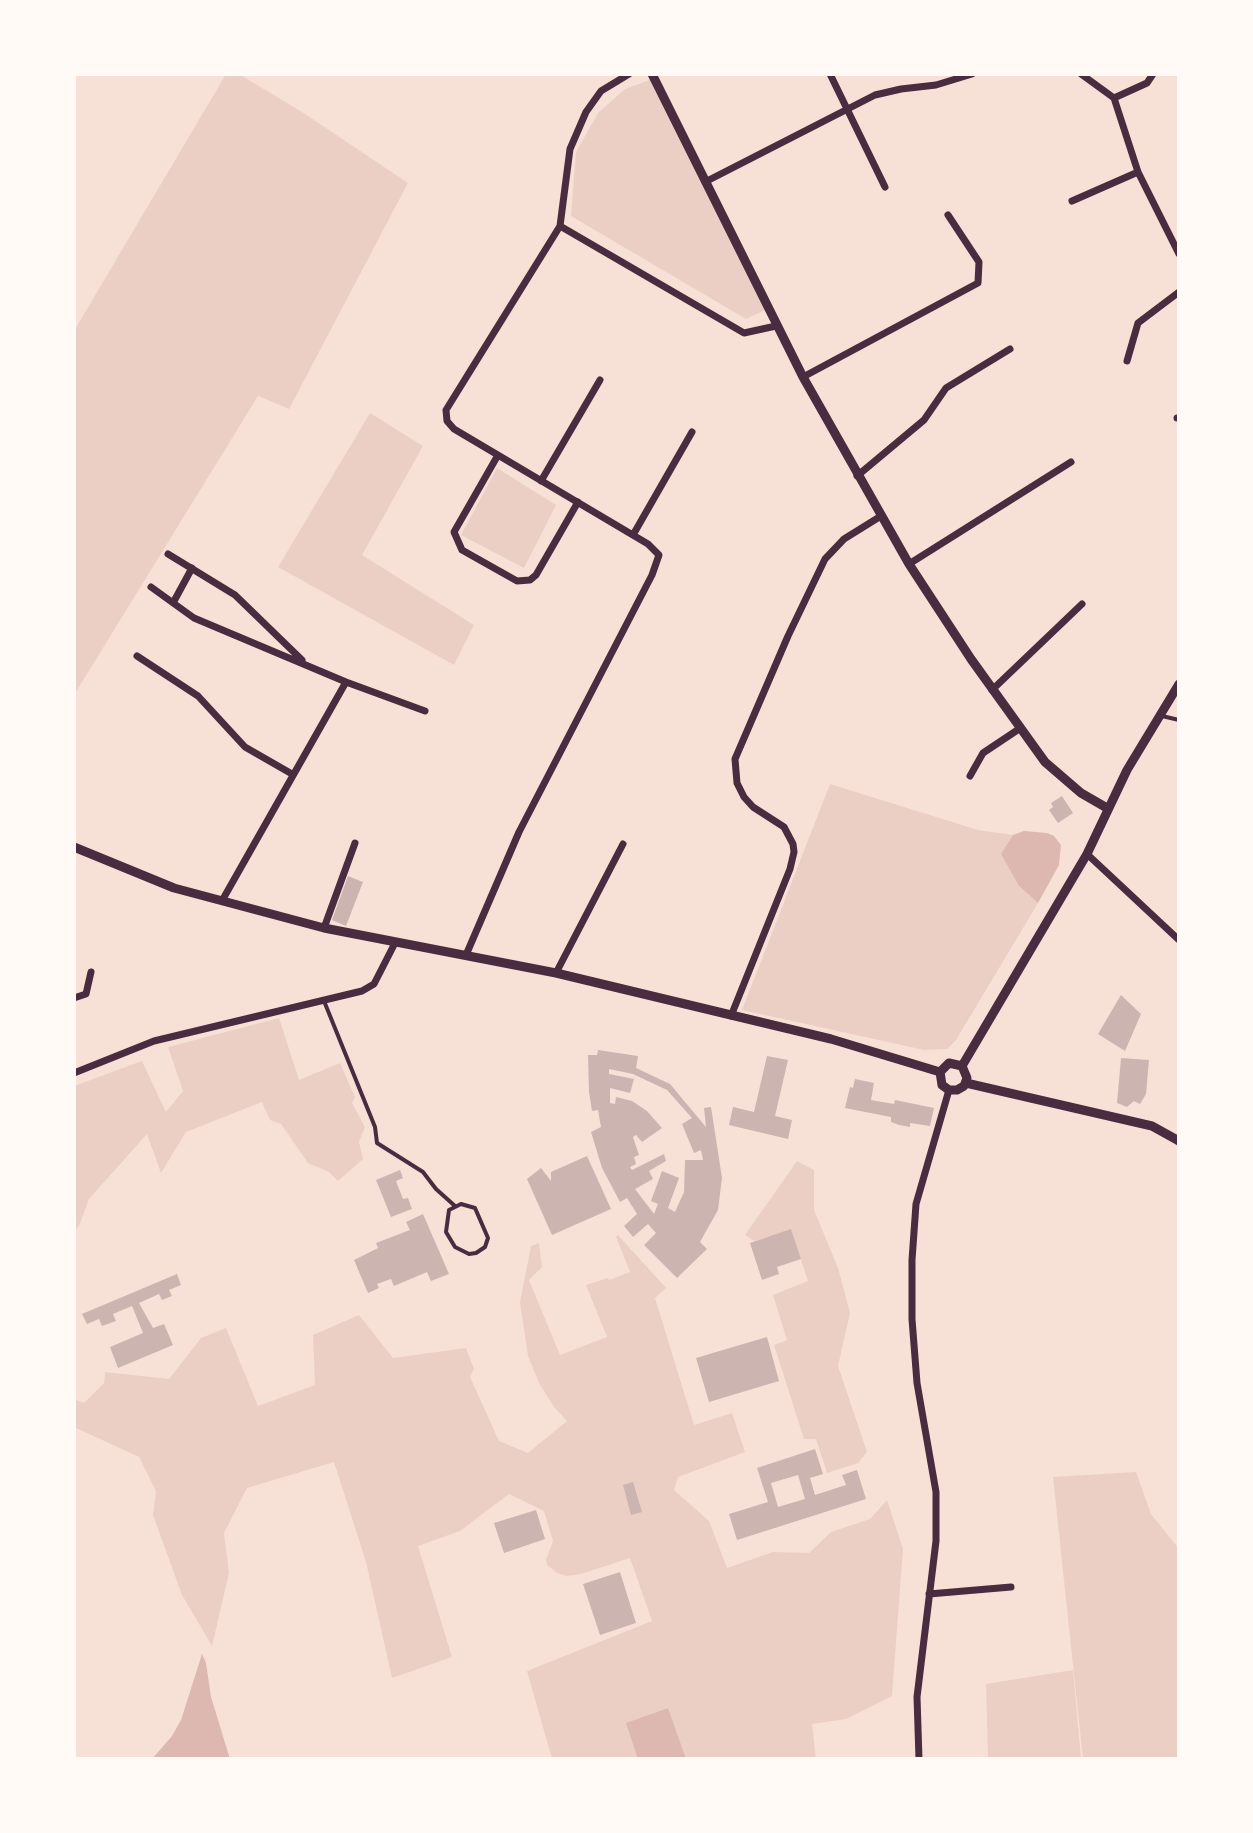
<!DOCTYPE html>
<style>
body{margin:0}
#map{position:relative;width:1253px;height:1833px;overflow:hidden;background:#f7e1d7;font-family:Inter,sans-serif}
canvas{display:block}
.frame{position:absolute;inset:0;border:76px solid #fffaf5;pointer-events:none}
</style>
<div id="map">
<canvas width="1253" height="1833"></canvas>
<div class="frame"></div>
</div>
<script>
const context = document.querySelector('canvas').getContext('2d');
context.lineJoin = 'round';
function fill(path, color) { context.fillStyle = color; context.fill(path, 'evenodd'); }
const toPath = rows => new Path2D(rows.map(r => 'M' + r).join(''));
function strokePath(path, color, width, dash) { context.strokeStyle = color; context.lineWidth = width; context.lineCap = dash ? 'butt' : 'round'; context.setLineDash(dash || []); context.stroke(path); }
fill(toPath([
 [226,74,239,74,302,112,408,183,289,409,258,396,74,695,74,331],
 [652,79,765,310,746,319,571,216,576,152,598,113,625,89],
 [370,413,423,446,362,555,474,625,454,665,278,567],
 [497,468,556,505,524,568,461,535],
 [830,784,978,830,1013,835,1002,854,1019,886,1038,903,956,1040,947,1049,924,1050,742,1010],
 [279,1018,299,1080,340,1063,355,1097,352,1103,365,1127,359,1142,363,1159,338,1181,329,1172,308,1163,281,1124,270,1120,262,1102,186,1132,161,1173,147,1134,89,1199,79,1226,74,1232,74,1086,142,1061,166,1112,183,1091,168,1047],
 [797,1161,814,1170,814,1210,838,1268,850,1313,838,1366,867,1452,858,1463,827,1473,816,1439,804,1439,774,1345,787,1340,773,1295,808,1281,791,1230,754,1241,745,1235],
 [618,1235,666,1288,655,1298,694,1425,732,1413,745,1452,678,1477,674,1490,709,1521,727,1568,773,1552,809,1553,831,1532,870,1519,887,1500,903,1549,892,1696,846,1719,812,1724,816,1759,552,1759,527,1671,652,1621,630,1558,581,1574,567,1576,557,1573,547,1565,546,1560,553,1541,544,1511,509,1494,460,1531,418,1546,452,1657,392,1678,366,1562,334,1462,247,1488,224,1533,229,1573,212,1646,182,1595,153,1515,156,1491,139,1457,74,1427,74,1399,84,1403,104,1383,105,1372,169,1379,201,1338,226,1328,258,1406,315,1385,313,1335,359,1315,393,1358,466,1348,474,1369,470,1377,499,1441,528,1453,567,1421,554,1407,539,1383,528,1356,520,1302,531,1246,539,1243,542,1267,529,1280,560,1355,607,1337,586,1285,608,1278,609,1280,630,1272,616,1237],
 [1136,1472,1151,1514,1179,1549,1179,1759,1083,1759,1053,1477],
 [1073,1670,1081,1759,967,1759,988,1757,986,1684]
]), '#ebcfc5');
fill(toPath([
 [1024,831,1047,833,1054,836,1061,845,1059,865,1038,903,1019,886,1001,854,1013,835],
 [202,1654,206,1663,211,1697,230,1759,152,1759,172,1736,181,1720],
 [668,1708,686,1759,638,1759,626,1723]
]), '#dcb8b0');
fill(toPath([
 [1062,796,1073,813,1058,823,1049,810,1053,807,1051,803],
 [348,876,363,882,346,926,332,920],
 [1121,995,1141,1014,1125,1051,1098,1034],
 [598,1050,638,1056,636,1068,670,1084,706,1127,704,1108,711,1107,722,1178,718,1210,700,1242,707,1249,677,1278,644,1245,656,1233,648,1224,633,1237,624,1226,637,1214,627,1198,620,1202,602,1168,591,1132,601,1127,598,1110,592,1111,589,1092,588,1055,597,1055],
 [609,1069,633,1074,667,1090,692,1118,682,1124,694,1153,701,1150,703,1160,685,1160,684,1192,675,1212,668,1208,679,1178,662,1171,651,1201,658,1204,654,1214,635,1189,653,1179,649,1171,666,1161,664,1154,632,1170,630,1167,636,1164,634,1157,639,1155,633,1137,636,1135,642,1142,662,1128,647,1111,632,1101,616,1097,615,1104,610,1103,610,1088,630,1093,634,1079,609,1074],
 [767,1056,788,1060,775,1116,792,1120,788,1139,729,1125,733,1107,754,1112],
 [1121,1058,1149,1060,1146,1094,1140,1104,1134,1101,1127,1107,1117,1103],
 [855,1079,874,1083,871,1100,894,1104,895,1100,934,1108,930,1126,910,1123,910,1127,899,1125,891,1122,891,1117,845,1108,850,1087,853,1088],
 [587,1156,611,1209,552,1235,527,1179,541,1168,551,1181,551,1172],
 [400,1170,403,1178,396,1181,403,1199,408,1198,412,1209,391,1217,376,1180],
 [423,1214,449,1274,431,1281,427,1272,394,1286,391,1279,377,1284,379,1288,368,1293,354,1260,378,1248,376,1243,410,1230,406,1222],
 [791,1229,801,1259,777,1267,779,1274,762,1280,750,1243],
 [177,1274,181,1285,169,1290,172,1296,162,1300,159,1294,139,1303,153,1328,164,1324,173,1345,118,1368,110,1347,143,1333,132,1306,113,1314,116,1321,102,1326,99,1319,87,1324,82,1314],
 [767,1337,779,1381,709,1402,696,1358],
 [815,1449,823,1474,810,1478,815,1495,846,1485,842,1475,857,1470,866,1499,737,1540,729,1514,768,1502,757,1468],
 [798,1475,805,1499,778,1507,771,1483],
 [633,1482,642,1512,631,1515,623,1485],
 [536,1510,545,1539,504,1553,494,1523],
 [620,1572,636,1623,600,1635,583,1584]
]), '#ccb4b1');
strokePath(toPath([
 [1162,716,1179,720],
 [324,1001,375,1127,377,1143,423,1172,436,1189,455,1206],
 [461,1204,475,1208,488,1238,485,1247,476,1253,469,1254,455,1247,446,1232,449,1210,461,1204]
]), '#4a2c40', 4);
strokePath(toPath([
 [629,74,601,91,586,112,570,149,560,226,744,333,776,326],
 [830,74,885,187],
 [1081,74,1114,98,1138,172,1179,254],
 [1114,98,1147,83,1153,74],
 [705,182,875,95,901,89,936,85,972,74],
 [1072,201,1138,172],
 [1127,361,1138,323,1179,292],
 [803,377,978,283,979,262,948,215],
 [1177,418,1179,418],
 [498,455,454,532,462,550,517,581,530,580,536,575,578,502],
 [857,476,924,420,946,388,1010,349],
 [541,481,600,380],
 [633,535,692,432],
 [168,554,235,595,302,660],
 [909,564,1071,462],
 [151,587,194,618,346,682,425,711],
 [173,603,192,568],
 [137,656,198,696,245,747,292,774],
 [992,690,1082,604],
 [970,776,983,753,1019,729],
 [1087,854,1179,940],
 [223,899,346,682],
 [324,928,355,843],
 [466,955,519,832,652,575,659,555,648,544,454,429,447,421,446,410,560,226],
 [556,973,623,844],
 [74,998,86,994,91,972],
 [731,1016,790,869,794,852,793,844,784,827,753,807,744,797,737,783,735,759,788,636,825,559,844,539,881,516],
 [74,1073,154,1041,362,991,374,984,395,943],
 [929,1594,1011,1587],
 [919,1759,917,1697,936,1541,936,1492,917,1383,912,1319,912,1260,916,1204,949,1090]
]), '#4a2c40', 7);
strokePath(toPath([
 [652,74,803,377,909,564,971,659,1045,762,1081,793,1107,808],
 [74,847,174,888,324,928,556,973,831,1039,940,1072],
 [962,1066,1087,854,1127,770,1179,684],
 [940,1072,942,1085,949,1090,957,1090,964,1086,967,1078,962,1066],
 [940,1072,949,1063,962,1066],
 [966,1083,1152,1126,1179,1141]
]), '#4a2c40', 9);
</script>
